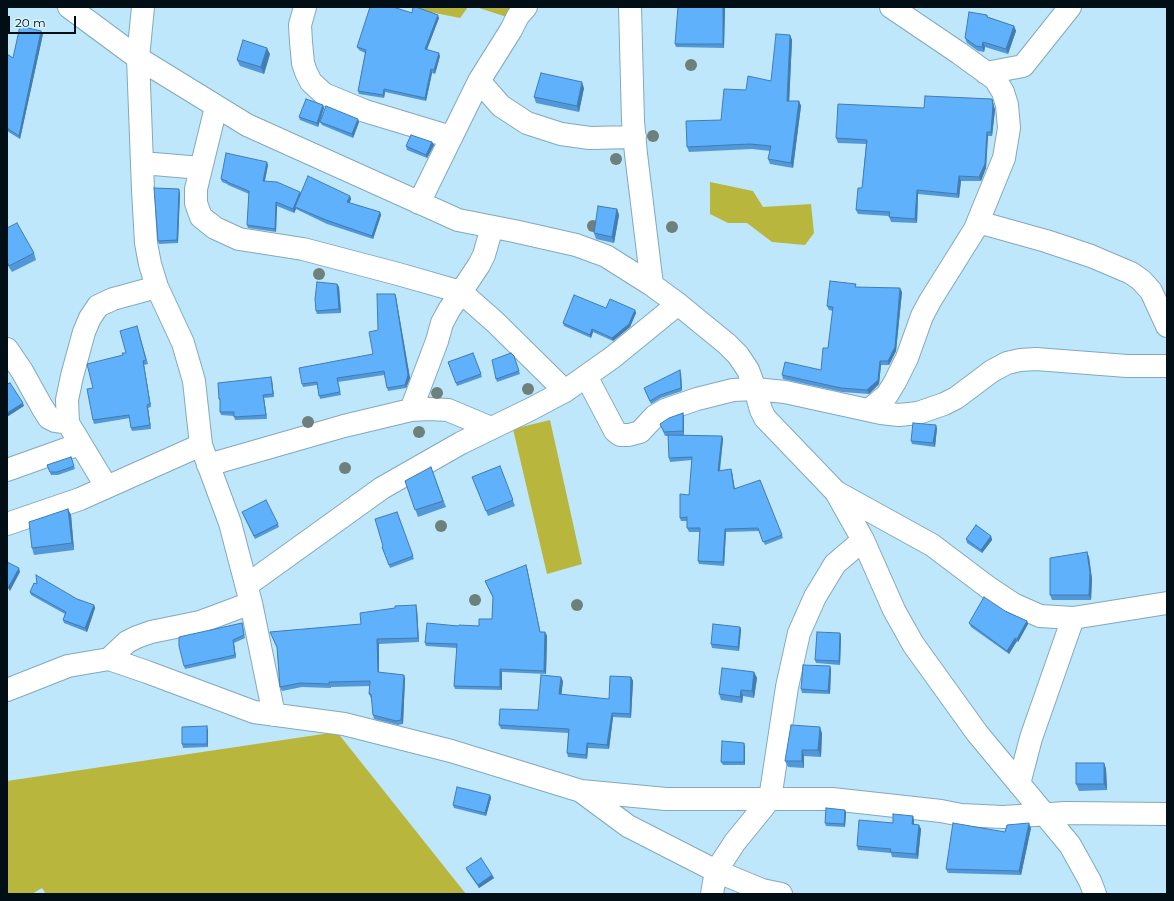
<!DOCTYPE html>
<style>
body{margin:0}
#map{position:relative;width:1174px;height:901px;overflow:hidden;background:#bee7fb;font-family:Montserrat,sans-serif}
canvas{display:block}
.frame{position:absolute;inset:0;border:8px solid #020e15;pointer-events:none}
.scale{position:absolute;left:8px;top:16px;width:68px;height:18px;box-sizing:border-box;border:2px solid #020e15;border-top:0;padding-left:5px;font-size:12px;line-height:14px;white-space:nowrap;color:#020e15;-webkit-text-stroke:3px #d9f2fd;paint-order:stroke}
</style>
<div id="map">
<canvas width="1174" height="901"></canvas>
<div class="frame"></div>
<div class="scale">20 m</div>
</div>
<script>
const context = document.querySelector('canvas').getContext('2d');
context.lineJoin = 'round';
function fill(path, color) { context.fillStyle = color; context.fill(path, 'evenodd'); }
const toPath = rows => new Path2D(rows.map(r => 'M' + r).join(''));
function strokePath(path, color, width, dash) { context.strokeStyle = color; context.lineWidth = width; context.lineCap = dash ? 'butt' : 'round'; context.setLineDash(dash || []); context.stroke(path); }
fill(toPath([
 [417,7,468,7,460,18,425,11],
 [476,7,523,7,510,18],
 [710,182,753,191,763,207,811,204,814,233,805,245,772,242,747,223,728,223,710,214],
 [550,420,582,564,547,574,513,429],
 [337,732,466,894,46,894,42,888,32,894,7,894,7,781]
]), '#b8b63d');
const street = toPath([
 [69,7,138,58,247,125,458,220,514,231,576,245,606,256,652,285,678,304,727,344,738,355,748,370,755,389,761,410,765,418,836,492,863,540,894,610,913,644,977,733,1070,845,1090,881,1095,894],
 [143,7,138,58,143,190,146,243,150,264,157,287,183,343,194,381,201,445,230,523,251,603,274,715],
 [305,7,300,25,301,42,303,63,306,72,311,82,324,94,365,111,451,137],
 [630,7,633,121,636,154,652,285],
 [986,73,1023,66,1070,7],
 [479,81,501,106,527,123,561,134,590,138,635,137],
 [216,107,196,189,196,203,201,217,215,228,239,239,303,249,398,274,461,292,495,322,565,391],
 [142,163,201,168],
 [419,203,479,81,511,30,518,16,526,7],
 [978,222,1046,241,1091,256,1131,273,1141,280,1151,291,1167,326],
 [7,349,22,371,42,407,49,418,55,421,68,423],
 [586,376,615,431,620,435,629,435,640,432,655,416,665,410,697,399,733,390,755,389,785,392,881,413,899,415,918,413,944,404,956,398,992,371,1007,363,1020,360,1036,359,1127,366,1167,366],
 [411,410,437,341,442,323,449,310,479,265,484,255,492,227],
 [869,410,887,395,895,382,907,358,922,316,930,301,975,229,1004,158,1009,128,1007,105,1003,92,995,79,959,53,891,7],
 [208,465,344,426,411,410,429,409,448,410,491,428],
 [7,470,80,444],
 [106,486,68,423,67,400,72,376,84,332,90,318,98,306,113,299,157,287],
 [836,492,932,545,989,588,1013,604,1040,616,1073,618,1167,603],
 [7,524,80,499,201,445],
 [247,585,382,488,461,443,531,409,565,391,613,357,678,304],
 [109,659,127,642,137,637,151,632,200,622,251,603],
 [7,690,68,666,109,659,147,672,254,712,344,724,451,751,581,791,666,799,832,799,941,811,961,815,1003,817,1066,813,1167,814],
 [1019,784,1031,738,1073,618],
 [582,792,628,826,716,871,762,890,781,894],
 [712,894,716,871,735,842,770,799,787,687,799,633,815,597,835,564,863,540]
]);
strokePath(street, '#82a9bb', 24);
strokePath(street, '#fff', 22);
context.fillStyle = '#6d807b';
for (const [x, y] of [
 [691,65],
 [653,136],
 [616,159],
 [593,226],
 [672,227],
 [319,274],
 [528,389],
 [437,393],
 [308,422],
 [419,432],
 [345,468],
 [441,526],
 [475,600],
 [577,605]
]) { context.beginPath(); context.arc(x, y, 6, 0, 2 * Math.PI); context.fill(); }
fill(toPath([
 [725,7,724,48,676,47,675,44],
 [412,13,439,18,427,49,440,56,435,74,432,73,426,101,385,92,384,98,359,94,358,91,365,53,359,50,357,47],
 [987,15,988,17,1014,26,1016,31,1008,54,985,47,984,52,978,51,967,43,965,38],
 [41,31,43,34,20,139,7,131,7,54,13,58],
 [790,35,792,40,789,101,799,101,801,106,793,168,770,164,768,159,770,151,752,149,689,152,687,147,771,81],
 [270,54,264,74,240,66,237,60],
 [584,88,579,112,536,103,534,97],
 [992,99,995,110,992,136,988,136,986,168,981,181,961,181,959,198,918,194,917,223,891,222,889,216,858,214,856,210,862,188,866,144,838,143,836,138,924,108],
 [323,105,324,108,318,127,300,120,299,117],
 [320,122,359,122,353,138,322,125],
 [432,142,434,145,427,158,407,150,406,146],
 [268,165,265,181,300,192,301,193,350,196,351,199,350,203,380,212,381,215,373,239,327,224,296,209,294,213,277,206,276,232,248,228,247,225,249,194,228,185,227,184,222,182,221,179],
 [180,193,178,243,159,244,158,241],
 [617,209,619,215,614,243,596,239,594,233],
 [7,228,34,253,36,260,12,272,7,264],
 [337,284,339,287,341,313,317,314,316,311],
 [857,287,902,292,896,351,889,365,881,365,879,384,869,394,842,392,783,379,782,375,821,370,828,348,833,311,829,310,827,306],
 [395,294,396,297,410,378,406,388,388,391,384,375,338,382,341,395,320,399,317,385,303,387,302,384,373,354,378,330],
 [606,308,635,310,636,313,630,327,613,341,593,332,591,338,564,326,563,323],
 [138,329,148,364,144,365,151,407,148,408,151,429,132,431,131,428,130,418,94,424,93,420,93,388,126,353],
 [473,353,482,377,457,386,448,362],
 [514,356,520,374,497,382,496,379],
 [681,373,682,391,661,398,651,404,645,391],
 [272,380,274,397,264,398,267,419,235,420,234,416,221,415,220,412,220,401,219,399],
 [683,413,684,417,684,435,723,439,720,471,732,472,735,489,760,480,783,538,765,545,759,531,726,532,724,566,699,564,698,561,700,532,689,532,687,528,687,521,681,521,680,518,689,495,692,460,670,462,669,458,668,436,665,436,660,424],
 [937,428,935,447,912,444,911,441],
 [71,457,75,469,58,475,51,475,47,465],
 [500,466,515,506,488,516,472,477],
 [431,467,446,507,418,517,405,481],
 [68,509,71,515,74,550,34,555,32,548],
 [242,512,278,524,279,527,255,539],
 [397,512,414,559,390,568,382,547,383,546],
 [991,536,992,540,982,553,967,543,966,539],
 [1087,552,1089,557,1092,579,1091,600,1052,600,1050,595],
 [527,568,540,632,545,632,547,636,546,674,502,672,502,690,455,689,454,686,457,648,426,646,425,643,479,626,492,619,493,598,485,581],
 [30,592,77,599,94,605,95,608,87,632,64,623,63,620,65,614,31,595],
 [417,609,419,642,379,644,379,673,404,675,405,679,403,724,398,725,374,719,373,715,372,698,371,698,369,694,370,686,331,687,331,688,302,687,282,691,280,687,277,648,270,632,361,624],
 [1005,611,1027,621,1028,624,1018,642,1017,641,1009,654,971,627,969,623],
 [242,623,245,638,234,643,236,658,185,669,184,666],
 [740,627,741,630,739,651,712,648,711,644],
 [840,633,841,637,840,665,816,663,815,660],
 [831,669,830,694,802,693,801,689],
 [754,672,757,678,754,698,743,696,742,703,721,700,719,694],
 [631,677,633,681,631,718,613,717,609,749,588,748,587,759,568,757,567,753,568,733,501,729,499,725,538,710,563,681,561,695,609,699],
 [208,730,208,747,183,748,182,744],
 [822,733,821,757,804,756,804,768,788,767,785,761],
 [745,746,745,765,723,765,721,762],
 [1104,763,1106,769,1107,790,1079,791,1076,784],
 [490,795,491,798,486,816,454,808,453,805],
 [845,810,846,813,845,827,826,826,825,823],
 [913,816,914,821,914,824,921,829,918,859,892,857,891,853,858,850,857,846,893,823],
 [1031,828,1021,875,948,873,946,869],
 [466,868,492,875,494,878,479,888,467,871]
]), '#5298d9');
fill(toPath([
 [723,7,725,7,724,48,723,44],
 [438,15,439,18,426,52,425,49],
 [1014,26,1016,31,1008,54,1006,49],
 [41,31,43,34,20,139,19,136],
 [790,35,792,40,789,106,787,101],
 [983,42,985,47,984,52,982,47],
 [267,48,270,54,264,74,261,67],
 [439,53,440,56,435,74,434,70],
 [431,69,432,73,426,101,425,98],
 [582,82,584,88,579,112,577,106],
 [384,89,385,92,384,98,383,95],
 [992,99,995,110,992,136,991,132],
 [799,101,801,106,793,168,791,163],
 [323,105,324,108,318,127,317,123],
 [358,119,359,122,353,138,352,134],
 [987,132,988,136,986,168,981,181,979,177],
 [432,142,434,145,427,158,426,155],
 [267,162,268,165,264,184,263,181],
 [959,176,961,181,959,198,957,194],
 [179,189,180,193,178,243,177,240],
 [917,190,918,194,917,223,915,219],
 [300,192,302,196,295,207,296,209,294,213,293,209],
 [350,196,351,199,348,205,347,202],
 [276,202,277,206,276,232,275,229],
 [617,209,619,215,614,243,612,237],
 [380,212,381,215,373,239,372,236],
 [337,284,339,287,341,313,339,309],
 [900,288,902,292,896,351,889,365,888,361],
 [395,294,396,297,410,378,406,388,405,385],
 [635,310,636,313,630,327,613,341,612,338],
 [592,329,593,332,591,338,590,335],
 [143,361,144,365,151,407,150,404],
 [880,361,881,365,879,384,869,394,867,390],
 [680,370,681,373,682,391,681,388],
 [271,377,272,380,274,397,273,394],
 [263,395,264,398,267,419,266,415],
 [23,403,24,406,7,417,7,413],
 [147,405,148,408,151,429,150,425],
 [683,413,684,417,684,435,683,431],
 [936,425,937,428,935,447,933,443],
 [722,436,723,439,719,474,718,471],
 [731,469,732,472,735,492,734,489],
 [68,509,71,515,74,550,72,543],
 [725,529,726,532,724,566,723,562],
 [991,536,992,540,982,553,981,550],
 [1087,552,1089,557,1092,579,1091,600,1089,595],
 [526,565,527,568,541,635,540,632],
 [19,568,20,572,10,591,8,588],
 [94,605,95,608,87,632,85,628],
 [416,605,417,609,419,642,418,638],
 [1027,621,1028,624,1018,642,1017,639],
 [740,627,741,630,739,651,738,647],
 [545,632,547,636,546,674,544,671],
 [840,633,841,637,840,665,839,661],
 [1015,638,1017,641,1009,654,1007,651],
 [377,639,379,644,379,677,378,672],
 [233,640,234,643,236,658,235,655],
 [830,666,831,669,830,694,828,691],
 [500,669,502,672,502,690,500,687],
 [754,672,757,678,754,698,752,691],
 [404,675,405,679,403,724,401,720],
 [561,677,563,681,561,699,559,694],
 [631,677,633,681,631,718,630,714],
 [741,690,743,696,742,703,740,697],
 [612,713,613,717,609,749,607,745],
 [207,726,208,730,208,747,207,744],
 [820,727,822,733,821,757,818,750],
 [587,743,588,748,587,759,586,755],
 [744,743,745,746,745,765,744,762],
 [802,750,804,756,804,768,802,761],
 [1104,763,1106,769,1107,790,1104,784],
 [490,795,491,798,486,816,485,813],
 [845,810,846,813,845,827,844,824],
 [913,816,914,821,914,829,912,824],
 [1029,823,1031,828,1021,875,1019,871],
 [919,825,921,829,918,859,916,854],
 [492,875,494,878,479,888,478,885]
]), '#427cb0');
const building = toPath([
 [370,7,393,7,412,13,413,7,416,7,438,15,425,49,439,53,434,70,431,69,425,98,384,89,383,95,358,91,366,50,357,47,370,7],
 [678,7,723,7,723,44,675,44,678,7],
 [969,12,987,15,987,17,1014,26,1006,49,983,42,982,47,976,46,965,38,969,12],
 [20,26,41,31,19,136,7,128,7,54,13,58,20,26],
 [776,34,790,35,787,101,799,101,791,163,768,159,771,146,750,144,687,147,686,121,721,120,724,89,746,90,748,76,771,81,776,34],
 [243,40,267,48,261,67,237,60,243,40],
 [541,73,582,82,577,106,534,97,541,73],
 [925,96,992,99,993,105,991,132,987,132,985,164,979,177,959,176,957,194,917,190,915,219,889,217,890,212,856,210,858,188,862,188,867,140,836,138,838,104,924,108,925,96],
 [306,99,323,105,317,123,299,117,306,99],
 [326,106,358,119,352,134,320,122,326,106],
 [411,135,432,142,426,155,406,146,411,135],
 [226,153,267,162,263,181,277,182,300,192,293,209,276,202,275,229,247,225,249,191,227,182,227,181,221,179,226,153],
 [308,176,350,196,347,202,380,212,372,236,326,220,295,207,308,176],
 [154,188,179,189,177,240,158,241,154,188],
 [598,206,617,209,612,237,594,233,598,206],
 [17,223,34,253,9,266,7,262,7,228,17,223],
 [830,281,856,284,855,287,900,288,895,347,888,361,880,361,878,380,867,390,841,388,782,375,785,362,821,370,823,348,828,348,833,307,827,306,830,281],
 [317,282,337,284,339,309,316,311,315,299,317,282],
 [377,294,395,294,408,375,405,385,387,388,384,371,337,378,340,392,319,396,317,382,302,384,299,368,373,354,369,332,378,330,377,294],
 [574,295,606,308,610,299,635,310,629,324,612,338,592,329,590,335,563,323,574,295],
 [137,326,146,360,143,361,150,404,147,405,150,425,131,428,129,415,93,420,87,389,93,388,87,364,123,355,122,353,126,353,120,331,137,326],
 [473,353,481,374,456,383,448,362,473,353],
 [511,353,514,356,519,371,496,379,492,360,511,353],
 [680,370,681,388,660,395,650,401,644,388,680,370],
 [271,377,273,394,263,395,266,415,234,417,234,412,220,412,220,399,219,399,218,383,271,377],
 [10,383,23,403,7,413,7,384,10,383],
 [683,413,683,431,664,432,660,424,669,418,683,413],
 [913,423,936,425,933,443,911,441,913,423],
 [668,435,722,436,718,471,731,469,734,489,760,480,782,535,763,542,758,528,725,529,723,562,698,561,700,528,687,528,687,517,680,518,680,494,689,495,692,457,669,458,668,435],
 [71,457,74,466,57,472,50,472,47,465,71,457],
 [500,466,513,500,486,511,472,477,500,466],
 [431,467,443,501,415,510,405,481,431,467],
 [266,500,278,524,254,536,242,512,266,500],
 [68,509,72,543,32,548,29,522,68,509],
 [397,512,413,556,389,565,382,547,383,546,375,519,397,512],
 [976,525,991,536,981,550,966,539,976,525],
 [1087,552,1090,573,1089,595,1050,595,1050,558,1087,552],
 [7,562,19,568,8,588,7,587,7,562],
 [526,565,540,632,545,632,544,671,500,669,500,687,454,686,457,644,425,643,427,623,458,626,459,625,479,626,479,619,492,619,493,597,485,581,526,565],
 [36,575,77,599,94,605,85,628,63,620,66,612,30,592,34,583,37,584,36,575],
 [984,597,1005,611,1027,621,1017,639,1015,638,1007,651,969,623,984,597],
 [416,605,418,638,377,639,378,672,404,675,401,720,396,721,373,715,371,694,369,694,370,681,329,682,329,684,300,683,280,687,277,647,270,632,361,624,360,613,395,608,395,606,416,605],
 [242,623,244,635,233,640,235,655,184,666,179,646,179,637,242,623],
 [713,624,740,627,738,647,711,644,713,624],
 [817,632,840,633,839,661,815,660,817,632],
 [803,665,830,666,828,691,801,689,803,665],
 [722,668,754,672,752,691,741,690,740,697,719,694,722,668],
 [541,675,561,677,559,694,609,699,610,676,631,677,630,714,612,713,607,745,587,743,586,755,567,753,569,729,499,725,500,709,538,710,541,675],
 [791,725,820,727,818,750,802,750,802,761,785,761,791,725],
 [207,726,207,744,182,744,182,727,207,726],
 [722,741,744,743,744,762,721,762,722,741],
 [1076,763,1104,763,1104,784,1076,784,1076,763],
 [457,787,490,795,485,813,453,805,457,787],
 [826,808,845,810,844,824,825,823,826,808],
 [893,814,913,816,912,824,919,825,916,854,890,852,891,849,857,846,859,820,893,823,893,814],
 [953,823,1005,832,1007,825,1029,823,1019,871,946,869,953,823],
 [481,858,492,875,478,885,466,868,481,858]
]);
fill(building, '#5fb1fc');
strokePath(building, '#427cb0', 1);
</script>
